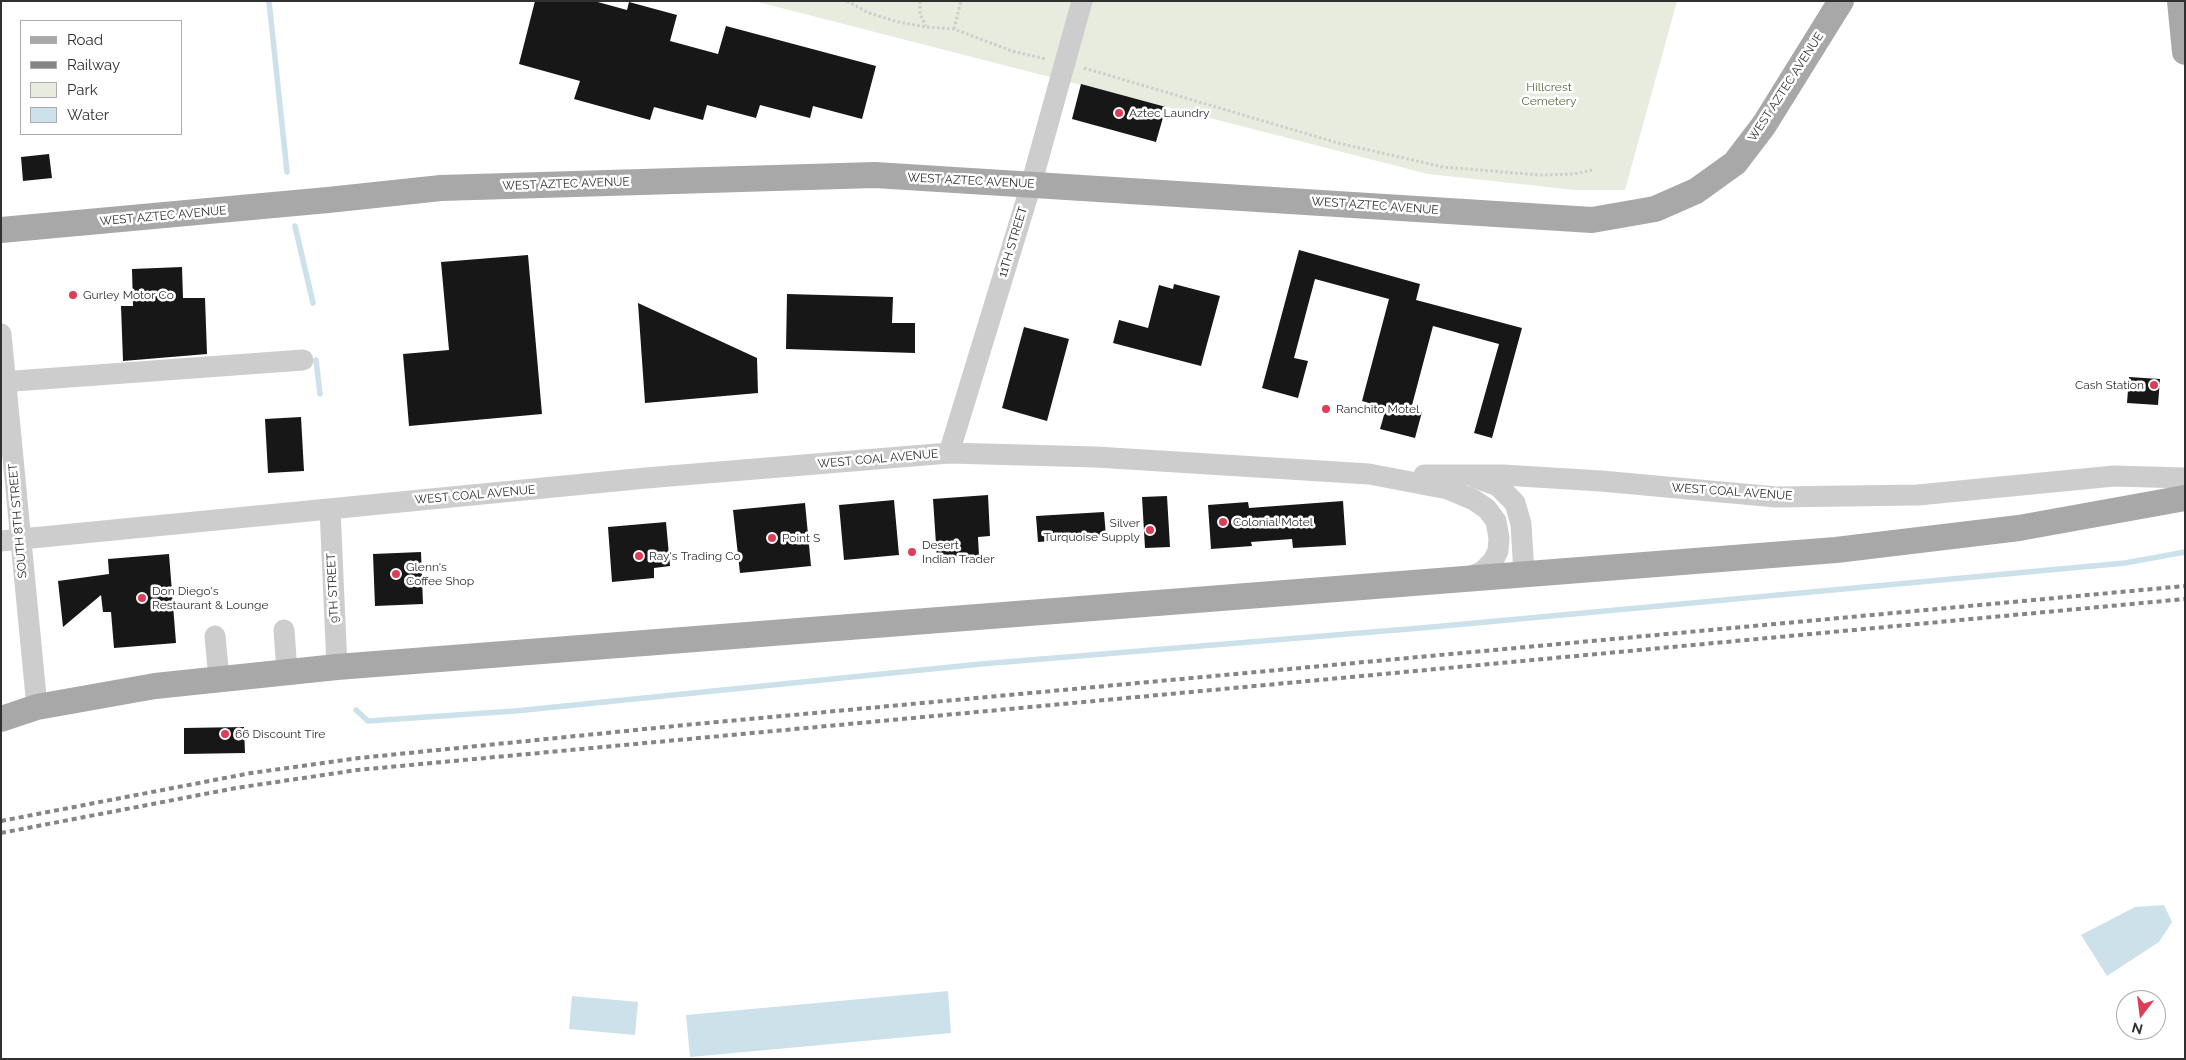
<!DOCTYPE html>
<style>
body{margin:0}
#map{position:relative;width:2186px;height:1060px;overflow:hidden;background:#fff;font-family:Raleway,sans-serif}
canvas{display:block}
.frame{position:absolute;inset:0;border:2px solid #303030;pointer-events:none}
.legend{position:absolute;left:20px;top:20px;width:162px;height:115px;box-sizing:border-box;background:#fff;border:1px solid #acacac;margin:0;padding:6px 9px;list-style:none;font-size:15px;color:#303030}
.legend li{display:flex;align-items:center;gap:10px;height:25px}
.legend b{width:25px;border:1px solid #acacac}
.north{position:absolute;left:2116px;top:990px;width:50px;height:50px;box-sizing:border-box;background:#fff;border:1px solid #acacac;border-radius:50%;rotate:195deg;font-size:14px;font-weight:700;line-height:20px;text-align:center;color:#303030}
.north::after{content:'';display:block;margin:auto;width:18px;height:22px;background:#dc3d57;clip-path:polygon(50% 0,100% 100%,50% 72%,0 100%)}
</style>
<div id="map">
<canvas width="2186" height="1060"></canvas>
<div class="frame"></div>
<ul class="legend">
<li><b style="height:6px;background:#a8a8a8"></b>Road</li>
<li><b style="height:6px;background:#858585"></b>Railway</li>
<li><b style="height:14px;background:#e7ecde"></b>Park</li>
<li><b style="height:14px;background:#cce1ea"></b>Water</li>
</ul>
<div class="north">N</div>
</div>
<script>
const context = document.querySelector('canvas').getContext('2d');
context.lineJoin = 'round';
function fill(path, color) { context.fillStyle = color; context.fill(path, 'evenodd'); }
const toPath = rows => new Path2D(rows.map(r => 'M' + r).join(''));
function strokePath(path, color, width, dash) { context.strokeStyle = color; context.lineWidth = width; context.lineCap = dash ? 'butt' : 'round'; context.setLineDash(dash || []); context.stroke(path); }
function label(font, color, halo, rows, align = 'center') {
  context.font = font + ' Raleway,sans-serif'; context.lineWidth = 5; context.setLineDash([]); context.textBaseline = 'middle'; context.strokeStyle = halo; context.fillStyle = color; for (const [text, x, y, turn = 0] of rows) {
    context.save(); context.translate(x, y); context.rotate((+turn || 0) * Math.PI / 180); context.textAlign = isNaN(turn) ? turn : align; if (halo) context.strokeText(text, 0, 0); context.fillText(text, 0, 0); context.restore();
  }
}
fill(toPath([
 [754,1,1677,1,1625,190,1575,190,1428,174]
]), '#e7ecde');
fill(toPath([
 [2164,905,2172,922,2159,942,2107,976,2081,935,2135,907],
 [948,991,951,1033,690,1057,686,1015],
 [572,996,638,1002,635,1035,569,1029]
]), '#cce1ea');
strokePath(toPath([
 [269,1,287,172],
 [295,226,313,303],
 [316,360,320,394],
 [356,710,368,721,515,711,981,664,1421,628,2125,563,2185,552]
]), '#cce1ea', 5.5);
fill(toPath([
 [535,1,594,1,627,10,629,2,677,15,670,41,718,54,726,26,876,66,862,119,813,106,810,118,760,105,756,118,707,105,703,120,654,107,650,120,574,99,580,81,519,64],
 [1081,84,1166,107,1156,142,1072,119],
 [49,154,52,178,23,181,21,157],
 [1299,250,1420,284,1416,300,1522,328,1492,438,1474,433,1499,344,1433,326,1411,409,1422,412,1415,438,1380,429,1386,408,1362,401,1389,299,1315,279,1294,358,1308,361,1298,398,1262,388],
 [528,255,542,414,409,426,403,354,449,350,441,262],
 [182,267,183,298,205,298,207,354,123,361,121,306,133,306,132,269],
 [1174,284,1220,296,1201,366,1113,343,1119,320,1148,328,1159,285,1173,289],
 [787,294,893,297,892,323,915,323,915,353,786,349],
 [638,303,757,358,758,393,645,403],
 [1024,327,1069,339,1047,421,1002,408],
 [2129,377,2160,379,2158,405,2127,403],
 [301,417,304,471,268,473,265,419],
 [988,495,990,536,978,537,979,556,937,559,933,499],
 [1167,496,1170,547,1145,548,1142,497],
 [894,500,899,555,844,560,839,505],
 [1343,501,1346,545,1293,548,1292,539,1251,542,1252,546,1211,549,1208,505,1248,502,1249,508],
 [805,503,811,566,740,573,733,510],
 [1104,512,1106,537,1038,542,1036,516],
 [666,522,670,566,654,568,654,578,612,582,608,527],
 [421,552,423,604,375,606,373,554],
 [169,554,176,643,114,648,111,612,103,612,101,595,63,627,58,581,109,574,108,559],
 [244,727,245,753,184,754,184,728]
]), '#171717');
strokePath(toPath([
 [847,1,869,13,898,22,926,27,954,29,1012,51,1046,59],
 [920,1,920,14,926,26],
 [954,29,961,1],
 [1084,68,1338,143,1443,167,1540,175,1574,174,1592,170]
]), '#cdcdcd', 3, [2.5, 2.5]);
strokePath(toPath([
 [1,334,37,707],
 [1,382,303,360],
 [949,453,1031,185,1082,1],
 [1424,475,1503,475,1601,481,1776,497,1918,495,2114,476,2185,478],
 [1476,478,1498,486,1515,503,1521,524,1524,574],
 [330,509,337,667],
 [1,541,646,478,949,453,1096,457,1369,474,1448,489,1474,500,1487,509,1496,521,1499,538,1498,551,1493,561,1483,571,1467,578],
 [284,630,287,672],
 [215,636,219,679]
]), '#cdcdcd', 21);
strokePath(toPath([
 [2180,1,2185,52],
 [1,230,328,200,441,188,875,175,1592,220,1655,209,1696,191,1735,163,1764,125,1841,1],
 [1,719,37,707,155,686,337,667,1836,550,2019,528,2185,498]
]), '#a8a8a8', 26);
strokePath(toPath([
 [1,821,251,773,359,758,685,725,2185,586],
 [1,833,236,788,357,770,2185,599]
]), '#858585', 4, [5, 4]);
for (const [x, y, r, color] of [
 [1119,113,5,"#dc3d57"],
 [73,295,5,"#dc3d57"],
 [2154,385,5,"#dc3d57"],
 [1326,409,5,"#dc3d57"],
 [1223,522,5,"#dc3d57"],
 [1150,530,5,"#dc3d57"],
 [772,538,5,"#dc3d57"],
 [912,552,5,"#dc3d57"],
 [639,556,5,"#dc3d57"],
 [396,574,5,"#dc3d57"],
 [142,598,5,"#dc3d57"],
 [225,734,5,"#dc3d57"]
]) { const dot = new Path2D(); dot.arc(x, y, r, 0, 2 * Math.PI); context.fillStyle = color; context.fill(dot); strokePath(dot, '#fff', 2); }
label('12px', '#57693f', '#fff', [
 ["Hillcrest",1549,87],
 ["Cemetery",1549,101]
]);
label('12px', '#303030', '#fff', [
 ["WEST AZTEC AVENUE",1786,87,-57],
 ["WEST AZTEC AVENUE",971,181,3],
 ["WEST AZTEC AVENUE",566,184,-2],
 ["WEST AZTEC AVENUE",1375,206,4],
 ["WEST AZTEC AVENUE",163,216,-5],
 ["11TH STREET",1013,242,-73],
 ["WEST COAL AVENUE",878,459,-5],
 ["WEST COAL AVENUE",1732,492,4],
 ["WEST COAL AVENUE",475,495,-5],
 ["SOUTH 8TH STREET",18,521,-95],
 ["9TH STREET",333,588,-93]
]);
label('12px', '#303030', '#fff', [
 ["Aztec Laundry",1129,113],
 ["Gurley Motor Co",83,295],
 ["Cash Station",2144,385,"right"],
 ["Ranchito Motel",1336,409],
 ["Colonial Motel",1233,522],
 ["Silver",1140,523,"right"],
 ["Turquoise Supply",1140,537,"right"],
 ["Point S",782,538],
 ["Desert",922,545],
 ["Indian Trader",922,559],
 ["Ray's Trading Co",649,556],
 ["Glenn's",406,567],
 ["Coffee Shop",406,581],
 ["Don Diego's",152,591],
 ["Restaurant & Lounge",152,605],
 ["66 Discount Tire",235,734]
], 'left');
</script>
